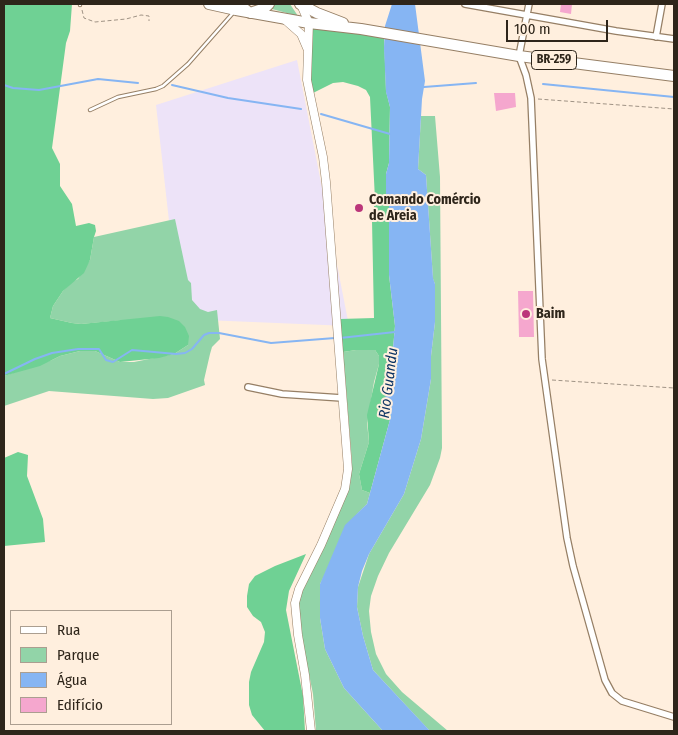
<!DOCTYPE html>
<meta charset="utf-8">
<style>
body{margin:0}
#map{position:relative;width:678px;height:735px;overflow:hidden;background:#ffefde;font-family:"Fira Sans Condensed",sans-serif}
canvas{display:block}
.frame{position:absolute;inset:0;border:5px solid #2e251a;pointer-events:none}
.legend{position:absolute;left:10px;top:610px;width:162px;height:115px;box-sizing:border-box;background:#ffefde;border:1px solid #ab9e90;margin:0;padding:6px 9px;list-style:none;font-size:15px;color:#2e251a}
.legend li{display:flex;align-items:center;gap:10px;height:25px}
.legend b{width:25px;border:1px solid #ab9e90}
.scale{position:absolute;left:506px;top:20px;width:102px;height:22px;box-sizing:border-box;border:2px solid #2e251a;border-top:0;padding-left:6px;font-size:15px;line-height:18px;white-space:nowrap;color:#2e251a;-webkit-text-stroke:4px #ffefde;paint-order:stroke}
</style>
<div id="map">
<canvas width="678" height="735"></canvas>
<div class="frame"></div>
<ul class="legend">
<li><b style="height:6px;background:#fff"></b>Rua</li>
<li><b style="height:14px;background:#92d4a8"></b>Parque</li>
<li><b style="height:14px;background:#86b5f3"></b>Água</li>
<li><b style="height:14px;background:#f5a7ce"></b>Edifício</li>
</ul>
<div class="scale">100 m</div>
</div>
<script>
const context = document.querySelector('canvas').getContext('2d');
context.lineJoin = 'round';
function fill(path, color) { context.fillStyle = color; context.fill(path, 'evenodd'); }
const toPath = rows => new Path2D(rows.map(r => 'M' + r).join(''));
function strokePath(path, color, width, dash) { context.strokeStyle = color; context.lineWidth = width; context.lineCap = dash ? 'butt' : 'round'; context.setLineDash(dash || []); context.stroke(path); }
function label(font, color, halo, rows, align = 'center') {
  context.font = font + ' "Fira Sans Condensed",sans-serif'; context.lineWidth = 4; context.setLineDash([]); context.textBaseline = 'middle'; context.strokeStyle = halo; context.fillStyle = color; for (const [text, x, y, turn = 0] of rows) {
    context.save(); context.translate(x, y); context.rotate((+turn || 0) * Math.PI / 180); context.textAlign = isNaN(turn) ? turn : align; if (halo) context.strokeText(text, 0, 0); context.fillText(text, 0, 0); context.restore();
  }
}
fill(toPath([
 [297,60,349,326,180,319,156,105]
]), '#ede3f8');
fill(toPath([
 [275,4,290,4,298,16,272,9],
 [421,116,435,116,440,177,442,448,440,458,430,485,389,553,378,576,371,596,369,611,371,632,376,654,386,674,402,692,448,731,430,731,427,728,373,670,363,636,357,607,358,587,369,554,404,494,421,439,431,379,431,356,435,322,435,284,433,279,426,175,418,169],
 [175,219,188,280,191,283,192,300,200,309,208,312,217,310,220,339,212,347,210,354,204,380,205,385,168,398,153,399,49,391,4,406,4,376,52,360,60,356,80,351,95,351,120,362,134,362,174,354,188,345,124,320,81,324,72,323,50,318,53,306,63,291,71,282,78,279,90,260,94,237],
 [356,350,375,350,379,356,379,364,374,382,367,423,369,442,359,474,362,490,370,493,367,504,357,514,320,584,320,618,325,649,344,688,383,731,316,731,313,694,297,615,297,599,350,486,352,462,343,352]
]), '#92d4a8');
fill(toPath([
 [4,4,72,4,70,31,66,43,52,148,60,164,60,186,72,204,76,226,89,223,95,225,96,231,94,237,90,260,84,273,63,291,53,306,50,318,72,323,81,324,160,316,168,317,179,321,185,327,189,336,188,345,174,354,159,358,120,362,95,351,80,351,60,356,40,366,4,376],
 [312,26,384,36,386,91,390,107,389,163,386,174,386,194,389,206,389,275,395,326,391,371,385,392,391,416,370,493,362,490,359,474,369,442,367,415,379,364,379,356,375,350,356,350,343,352,340,319,374,318,372,221,375,200,370,97,366,90,358,86,343,82,333,83,313,93,310,78,312,53],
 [18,452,28,455,27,476,43,519,45,542,4,546,4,458],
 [306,554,289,591,286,610,303,696,305,731,265,731,252,715,249,705,249,682,251,672,264,642,265,632,261,622,253,616,247,607,247,596,249,584,255,576,275,566]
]), '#6fd194');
fill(toPath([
 [392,4,415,4,425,81,422,99,418,169,426,175,433,278,435,284,435,322,431,356,431,379,421,439,404,494,369,554,362,571,358,587,357,607,363,636,373,670,430,731,383,731,344,688,325,649,320,618,320,584,345,525,367,504,391,416,387,410,385,392,391,371,395,326,389,275,389,206,386,194,386,174,389,163,390,107,386,92,384,48,385,26]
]), '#86b5f3');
strokePath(toPath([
 [543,84,674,97],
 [4,85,13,88,39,90,98,79,138,83],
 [172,85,228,98,301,109],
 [424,87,476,83],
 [321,114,390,134],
 [340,338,395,332],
 [4,374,35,359,52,353,78,349,99,349,106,360,113,362,132,350,176,354,185,353,192,349,204,335,209,333,219,333,271,343,335,338]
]), '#86b5f3', 2);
fill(toPath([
 [561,4,572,4,571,14,560,12],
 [494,93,515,93,516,107,496,111],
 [518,291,533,291,534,337,519,337]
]), '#f5a7ce');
const lane = toPath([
 [80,4,80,5],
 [90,110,118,97,156,89,163,86,188,64,233,13]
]);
const street = toPath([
 [465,4,616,31,674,39],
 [529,4,519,56,526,75,531,98,542,359,567,538,573,566,605,680,612,693,622,701,674,717],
 [656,37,662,4],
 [248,387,282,394,342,398]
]);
const secondary = toPath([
 [301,5,309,23,307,80,323,157,326,182,348,469,345,489,321,545,299,589,295,603,298,635,305,675,311,731],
 [284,19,301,34,307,48]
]);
const highway = toPath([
 [209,4,236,10,309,23,361,29,519,56,674,76],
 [239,4,250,13,265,8,269,4],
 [300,4,317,13,343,23]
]);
strokePath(lane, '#967f65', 4.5);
strokePath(street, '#967f65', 8);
strokePath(secondary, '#967f65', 9);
strokePath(highway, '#967f65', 12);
strokePath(toPath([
 [82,10,84,18,95,22,126,19,141,15,149,16,149,21],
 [538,99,674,109],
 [552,380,674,388]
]), '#9f9284', 1, [4, 2.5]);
strokePath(lane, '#fff', 2.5);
strokePath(street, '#fff', 5.5);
strokePath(secondary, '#fff', 8);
strokePath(highway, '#fff', 10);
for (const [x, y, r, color] of [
 [359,208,5,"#bb367a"],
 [526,314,5,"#bb367a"]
]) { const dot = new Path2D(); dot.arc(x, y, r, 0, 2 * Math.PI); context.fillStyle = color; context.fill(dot); strokePath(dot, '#ffefde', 2); }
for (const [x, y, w] of [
 [554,60,45]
]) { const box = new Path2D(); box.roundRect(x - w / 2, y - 9.5, w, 19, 4); context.fillStyle = '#ffefde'; context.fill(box); strokePath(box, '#2e251a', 1); }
label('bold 12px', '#2e251a', null, [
 ["BR-259",554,60]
]);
label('bold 14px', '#2e251a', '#ffefde', [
 ["Comando Comércio",369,200],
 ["de Areia",369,216],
 ["Baim",536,314]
], 'left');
label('italic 15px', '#0b3363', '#ffefde', [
 ["Rio Guandu",389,383,-83]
]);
</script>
